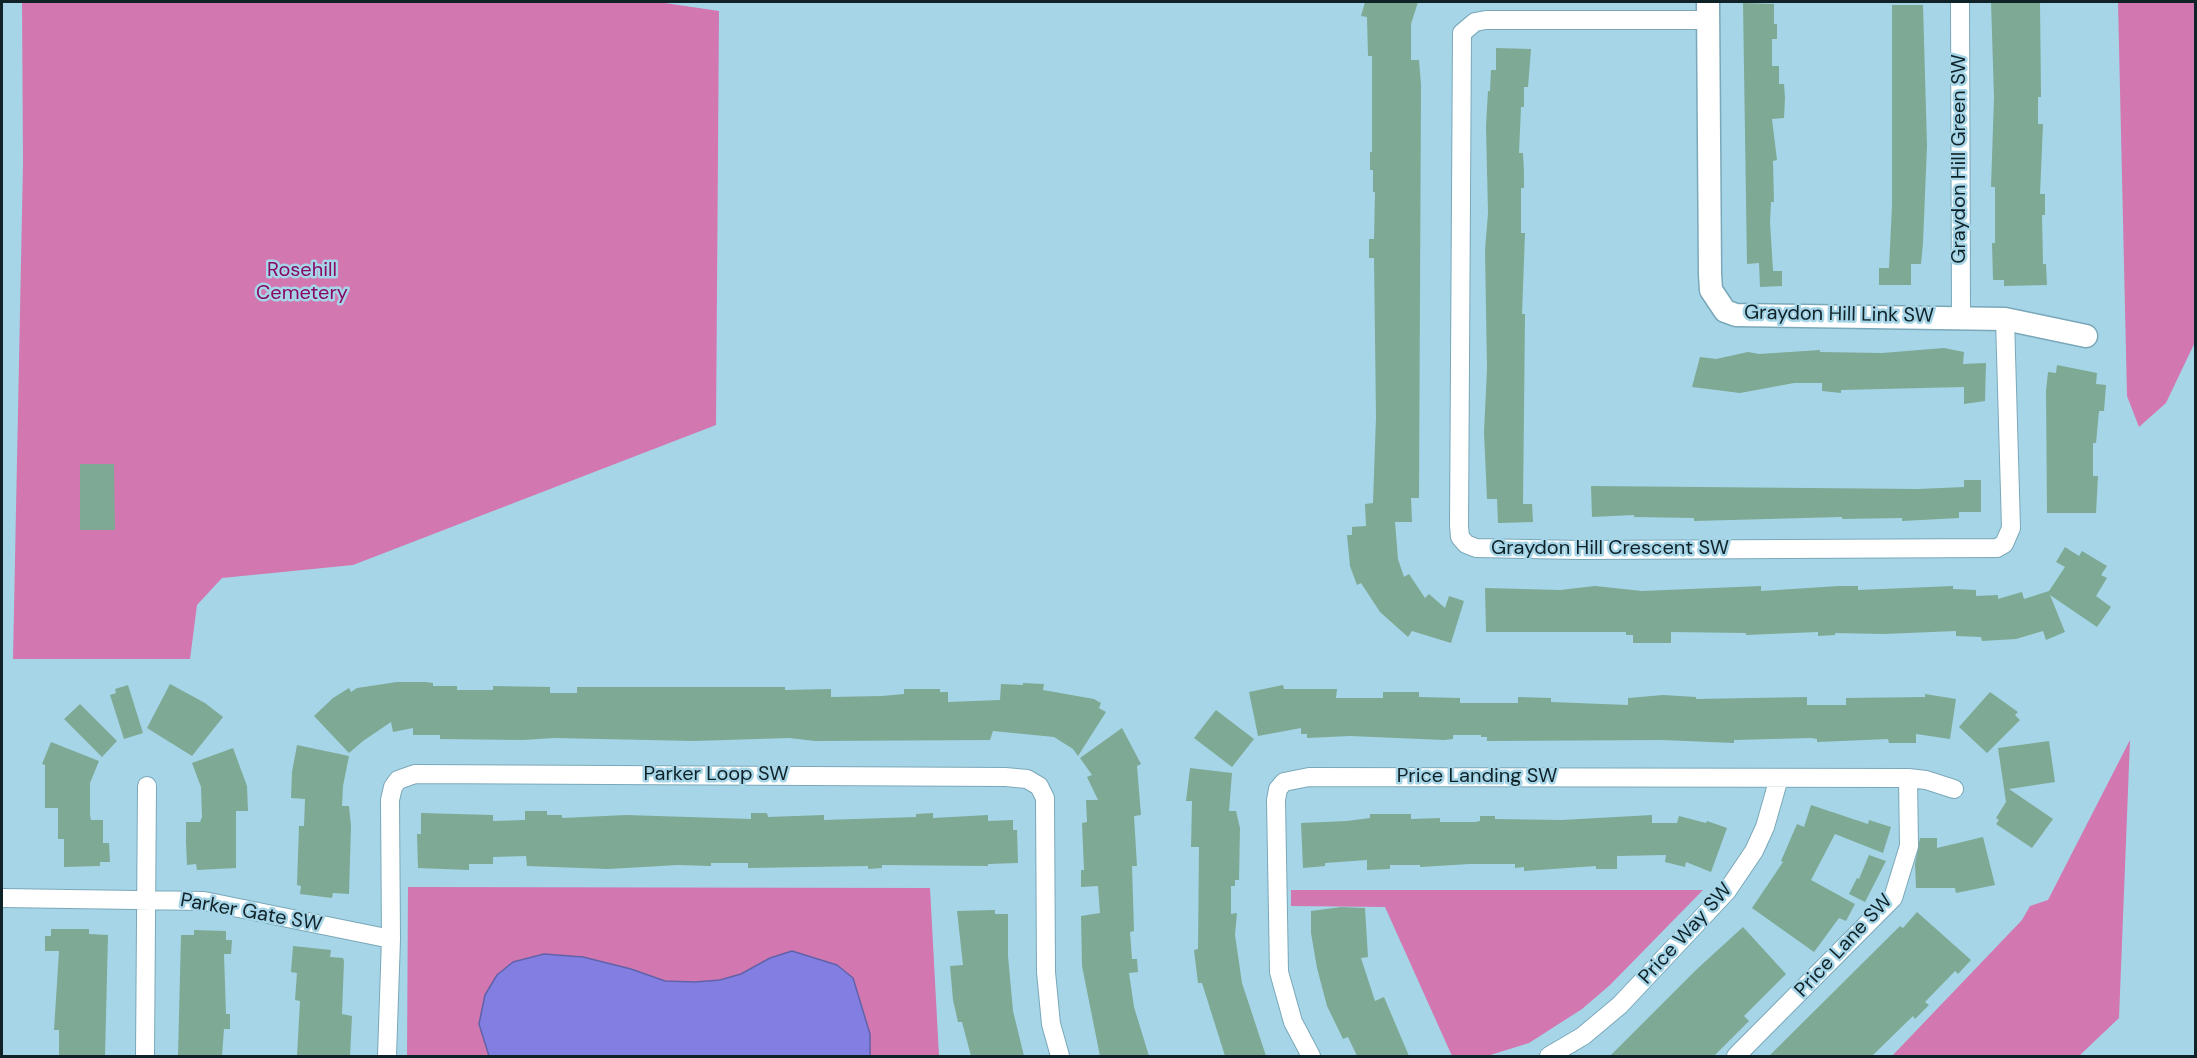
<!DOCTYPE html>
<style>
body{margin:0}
#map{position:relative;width:2197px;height:1058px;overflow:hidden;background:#a6d5e7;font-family:"DM Sans",sans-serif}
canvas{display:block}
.frame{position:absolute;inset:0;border:3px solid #0f2228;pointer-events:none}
</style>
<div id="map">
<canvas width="2197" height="1058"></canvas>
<div class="frame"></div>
</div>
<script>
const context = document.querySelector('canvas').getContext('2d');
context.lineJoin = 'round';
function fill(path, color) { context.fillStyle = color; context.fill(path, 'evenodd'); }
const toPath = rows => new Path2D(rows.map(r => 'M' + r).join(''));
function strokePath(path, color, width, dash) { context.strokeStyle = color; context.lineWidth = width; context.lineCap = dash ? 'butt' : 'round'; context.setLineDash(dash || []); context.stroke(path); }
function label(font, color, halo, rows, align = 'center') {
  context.font = font + ' "DM Sans",sans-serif'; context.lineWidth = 5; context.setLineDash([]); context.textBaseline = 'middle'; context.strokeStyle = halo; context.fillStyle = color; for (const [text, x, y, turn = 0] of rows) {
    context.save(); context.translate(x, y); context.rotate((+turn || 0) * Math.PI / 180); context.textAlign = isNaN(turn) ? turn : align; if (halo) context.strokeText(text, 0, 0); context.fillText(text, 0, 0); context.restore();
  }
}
fill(toPath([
 [22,2,658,2,719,11,716,425,353,565,222,578,197,605,190,659,13,659,23,163],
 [2118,2,2196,2,2195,342,2166,403,2139,427,2127,396],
 [2130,740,2119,1018,2079,1056,1892,1056,2022,920,2030,906,2048,900],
 [408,887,930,888,939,1056,407,1056],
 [1291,890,1703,890,1610,985,1582,1009,1529,1043,1487,1056,1452,1056,1385,907,1291,906]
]), '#d277af');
const water = toPath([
 [792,951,837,965,853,978,870,1034,870,1056,489,1056,479,1024,485,995,497,975,513,962,544,954,583,957,631,969,665,981,695,982,720,980,741,974,770,958,792,951]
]);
fill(water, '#837ee2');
strokePath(water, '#6062aa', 1.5);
fill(toPath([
 [1365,2,1418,2,1411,24,1411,60,1419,60,1421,85,1419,498,1411,498,1412,522,1395,522,1398,559,1404,577,1409,574,1425,598,1429,594,1445,608,1449,596,1464,601,1451,643,1412,631,1408,637,1380,612,1361,583,1357,585,1350,566,1347,535,1352,535,1352,527,1366,526,1365,504,1373,503,1376,417,1374,258,1369,258,1369,239,1374,239,1375,192,1373,192,1373,170,1370,170,1370,152,1372,152,1372,56,1368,56,1367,17,1361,16],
 [1991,2,2040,2,2041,97,2038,97,2038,124,2043,124,2040,194,2045,194,2045,215,2042,215,2043,264,2046,264,2047,285,2004,286,2004,280,1993,280,1992,243,1995,243,1995,187,1991,187,1994,97],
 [1743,3,1774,4,1774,24,1777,24,1777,39,1772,39,1772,66,1779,66,1779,84,1784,84,1785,98,1784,118,1772,119,1777,160,1773,161,1774,202,1771,202,1770,222,1773,271,1782,271,1782,286,1760,287,1759,263,1747,264],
 [1892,5,1923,5,1927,146,1923,243,1921,264,1911,264,1911,285,1879,285,1879,268,1889,268,1892,206],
 [1496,48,1531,49,1528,87,1524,87,1524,107,1521,107,1519,153,1523,153,1524,172,1524,188,1521,188,1521,233,1525,233,1522,314,1525,314,1523,504,1532,504,1533,522,1498,523,1497,499,1487,499,1484,432,1487,369,1485,250,1488,213,1486,126,1488,91,1490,91,1491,70,1496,70],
 [1944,348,1964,352,1963,364,1986,363,1985,401,1964,404,1964,387,1841,390,1841,393,1822,391,1822,383,1794,383,1740,393,1692,387,1700,357,1716,359,1748,352,1759,354,1820,350,1820,352,1882,353],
 [2057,365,2097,373,2096,384,2106,385,2104,411,2099,411,2096,443,2093,443,2093,476,2098,476,2096,513,2047,513,2046,391,2048,372,2056,373],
 [80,464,114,464,115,530,80,530],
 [1964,480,1981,480,1981,512,1959,512,1959,518,1902,521,1902,518,1842,519,1842,517,1694,521,1694,518,1634,517,1634,515,1592,517,1591,486,1918,489,1964,487],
 [2065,547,2079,556,2082,551,2107,566,2101,575,2107,578,2096,596,2111,607,2097,627,2050,595,2065,632,2046,640,2043,631,2016,639,1982,641,1981,637,1956,636,1956,631,1883,634,1835,633,1835,635,1818,636,1818,632,1746,635,1746,633,1671,632,1671,643,1633,643,1633,635,1626,635,1626,632,1486,632,1485,588,1560,590,1595,586,1642,591,1761,586,1761,591,1839,586,1858,586,1858,590,1953,586,1953,589,1976,590,1976,596,1998,595,1998,599,2022,592,2024,599,2049,591,2065,567,2056,562],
 [397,682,426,682,433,683,433,686,457,686,457,690,493,690,493,686,550,687,550,693,577,693,577,687,785,687,785,690,831,689,831,697,882,696,904,694,904,689,940,689,940,692,948,692,948,702,1000,700,1001,684,1023,685,1023,683,1044,684,1043,690,1094,699,1101,703,1099,708,1106,712,1078,756,1073,749,1054,737,993,731,990,740,815,741,789,738,694,741,554,738,523,740,440,739,440,735,413,735,413,728,393,732,391,722,363,741,349,753,314,716,333,698,349,688,351,692,357,688],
 [170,684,205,703,223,717,192,756,147,728],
 [128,685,143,733,124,739,110,695,116,693,115,689],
 [1283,685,1284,689,1337,689,1336,698,1383,698,1383,692,1419,692,1419,697,1460,698,1460,703,1518,703,1518,697,1551,698,1551,702,1628,705,1628,698,1663,695,1696,697,1696,699,1807,697,1807,705,1846,705,1846,698,1925,697,1925,694,1956,699,1950,739,1916,734,1916,743,1889,743,1888,739,1817,742,1817,739,1811,738,1734,740,1734,743,1662,740,1487,741,1487,737,1481,737,1481,735,1453,735,1453,739,1444,740,1350,736,1307,738,1307,734,1301,734,1301,728,1258,736,1249,692],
 [1990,692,2018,712,2015,715,2020,720,1987,753,1959,727],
 [80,704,117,741,102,757,64,719],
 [1216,710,1254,739,1232,767,1194,738],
 [1122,728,1141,764,1137,766,1141,815,1134,816,1137,866,1132,866,1134,931,1130,932,1132,959,1137,959,1138,972,1129,973,1134,1007,1149,1056,1100,1056,1082,966,1081,916,1100,913,1098,886,1081,887,1081,870,1084,870,1082,823,1087,822,1086,800,1098,800,1087,777,1092,775,1080,758],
 [2049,741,2055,782,2009,789,2053,819,2032,848,1996,824,1999,820,1996,818,2006,802,1998,748],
 [51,742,99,761,90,783,90,815,91,820,103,820,103,843,109,843,110,862,100,862,100,866,64,867,64,839,58,839,58,808,45,808,45,765,42,764],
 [297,745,349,756,343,786,342,806,349,806,351,826,349,894,333,893,332,898,300,894,301,886,297,885,299,826,304,826,305,799,291,798,292,772],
 [233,748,247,786,248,811,236,811,236,868,197,870,196,864,187,865,186,842,186,822,200,822,202,817,201,787,192,763],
 [1190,768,1232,773,1229,811,1236,811,1240,828,1239,880,1235,880,1235,886,1231,886,1231,914,1237,913,1235,935,1242,983,1266,1056,1225,1056,1202,983,1198,983,1194,950,1198,949,1199,847,1191,847,1192,801,1186,801],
 [1811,805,1868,824,1869,820,1891,827,1883,853,1835,834,1811,880,1855,904,1846,921,1839,918,1814,952,1752,908,1783,862,1781,861,1797,824,1804,827],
 [525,811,547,811,547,815,562,815,562,818,626,815,751,819,751,813,767,813,768,817,824,815,824,820,916,817,916,814,933,813,933,818,988,815,988,821,1013,820,1013,830,1017,830,1018,863,988,864,988,866,882,865,882,868,868,869,868,866,748,868,748,863,711,863,711,866,678,865,608,869,527,866,526,856,493,857,493,864,469,864,469,870,418,868,417,834,421,834,421,813,493,815,493,821,525,820],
 [1370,814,1411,814,1411,819,1440,818,1440,822,1475,822,1480,821,1480,816,1495,816,1495,819,1561,820,1652,815,1652,823,1677,823,1679,816,1706,823,1707,821,1727,828,1711,872,1686,862,1685,867,1665,862,1666,855,1617,856,1617,869,1596,869,1596,866,1524,871,1524,867,1515,868,1515,864,1470,864,1420,867,1420,865,1390,865,1390,869,1367,870,1367,860,1325,863,1325,866,1303,868,1301,823,1347,821,1370,818],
 [1983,837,1995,885,1956,893,1955,888,1916,888,1915,864,1920,838,1937,838,1937,848],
 [1869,855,1886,861,1865,902,1849,894,1857,878,1859,879],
 [1341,907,1365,908,1368,957,1361,958,1375,1001,1384,997,1409,1056,1357,1056,1348,1037,1343,1039,1327,1006,1317,968,1311,933,1311,911],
 [995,910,995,914,1008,914,1008,956,1013,1011,1024,1056,971,1056,962,1022,958,1022,953,1000,950,966,963,965,957,911],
 [1917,912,1971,960,1958,974,1955,971,1925,1002,1929,1005,1915,1019,1913,1016,1872,1056,1769,1056,1900,926,1903,928],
 [1743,927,1786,974,1744,1016,1749,1021,1714,1056,1610,1056,1697,969],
 [51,929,89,929,89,934,108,935,105,1056,59,1056,59,1030,54,1030,59,951,45,951,45,936,51,936],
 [194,930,226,931,226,940,232,940,231,954,224,954,226,1014,230,1014,230,1029,224,1029,222,1056,178,1056,181,935,194,935],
 [293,946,331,950,330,957,343,958,344,961,342,1014,352,1016,350,1056,297,1056,300,1001,295,1000,297,973,291,972]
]), '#7ea994');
const minor = toPath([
 [1960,2,1961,317],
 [1709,20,1486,20,1475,22,1462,33,1459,526,1460,537,1466,544,1476,548,1579,550,1997,548,2004,544,2011,528,2005,319],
 [2,898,204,901,391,939],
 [145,1056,147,786],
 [387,1056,391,939,390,800,393,787,398,780,415,774,1005,777,1027,779,1039,786,1045,798,1046,972,1051,1024,1060,1056],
 [1311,1056,1293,1022,1279,972,1276,800,1278,789,1284,782,1309,777,1908,778,1926,780,1954,789],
 [1549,1056,1583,1036,1620,1005,1727,891,1754,851,1765,827,1779,778],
 [1736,1056,1893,898,1909,846,1908,778]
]);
const tertiary = toPath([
 [1708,2,1710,274,1711,290,1725,311,1736,315,2005,319,2086,336]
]);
strokePath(minor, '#7aa8b9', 20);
strokePath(tertiary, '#7aa8b9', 25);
strokePath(minor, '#fff', 18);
strokePath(tertiary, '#fff', 22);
label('20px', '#0f2228', '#a6d5e7', [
 ["Graydon Hill Green SW",1960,159,-90],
 ["Graydon Hill Link SW",1839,315,1],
 ["Graydon Hill Crescent SW",1610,549],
 ["Parker Loop SW",716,775],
 ["Price Landing SW",1477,777],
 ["Parker Gate SW",251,913,10],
 ["Price Way SW",1686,934,-48],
 ["Price Lane SW",1844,946,-47]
]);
label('20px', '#890865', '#a6d5e7', [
 ["Rosehill",302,271],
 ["Cemetery",302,294]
]);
</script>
